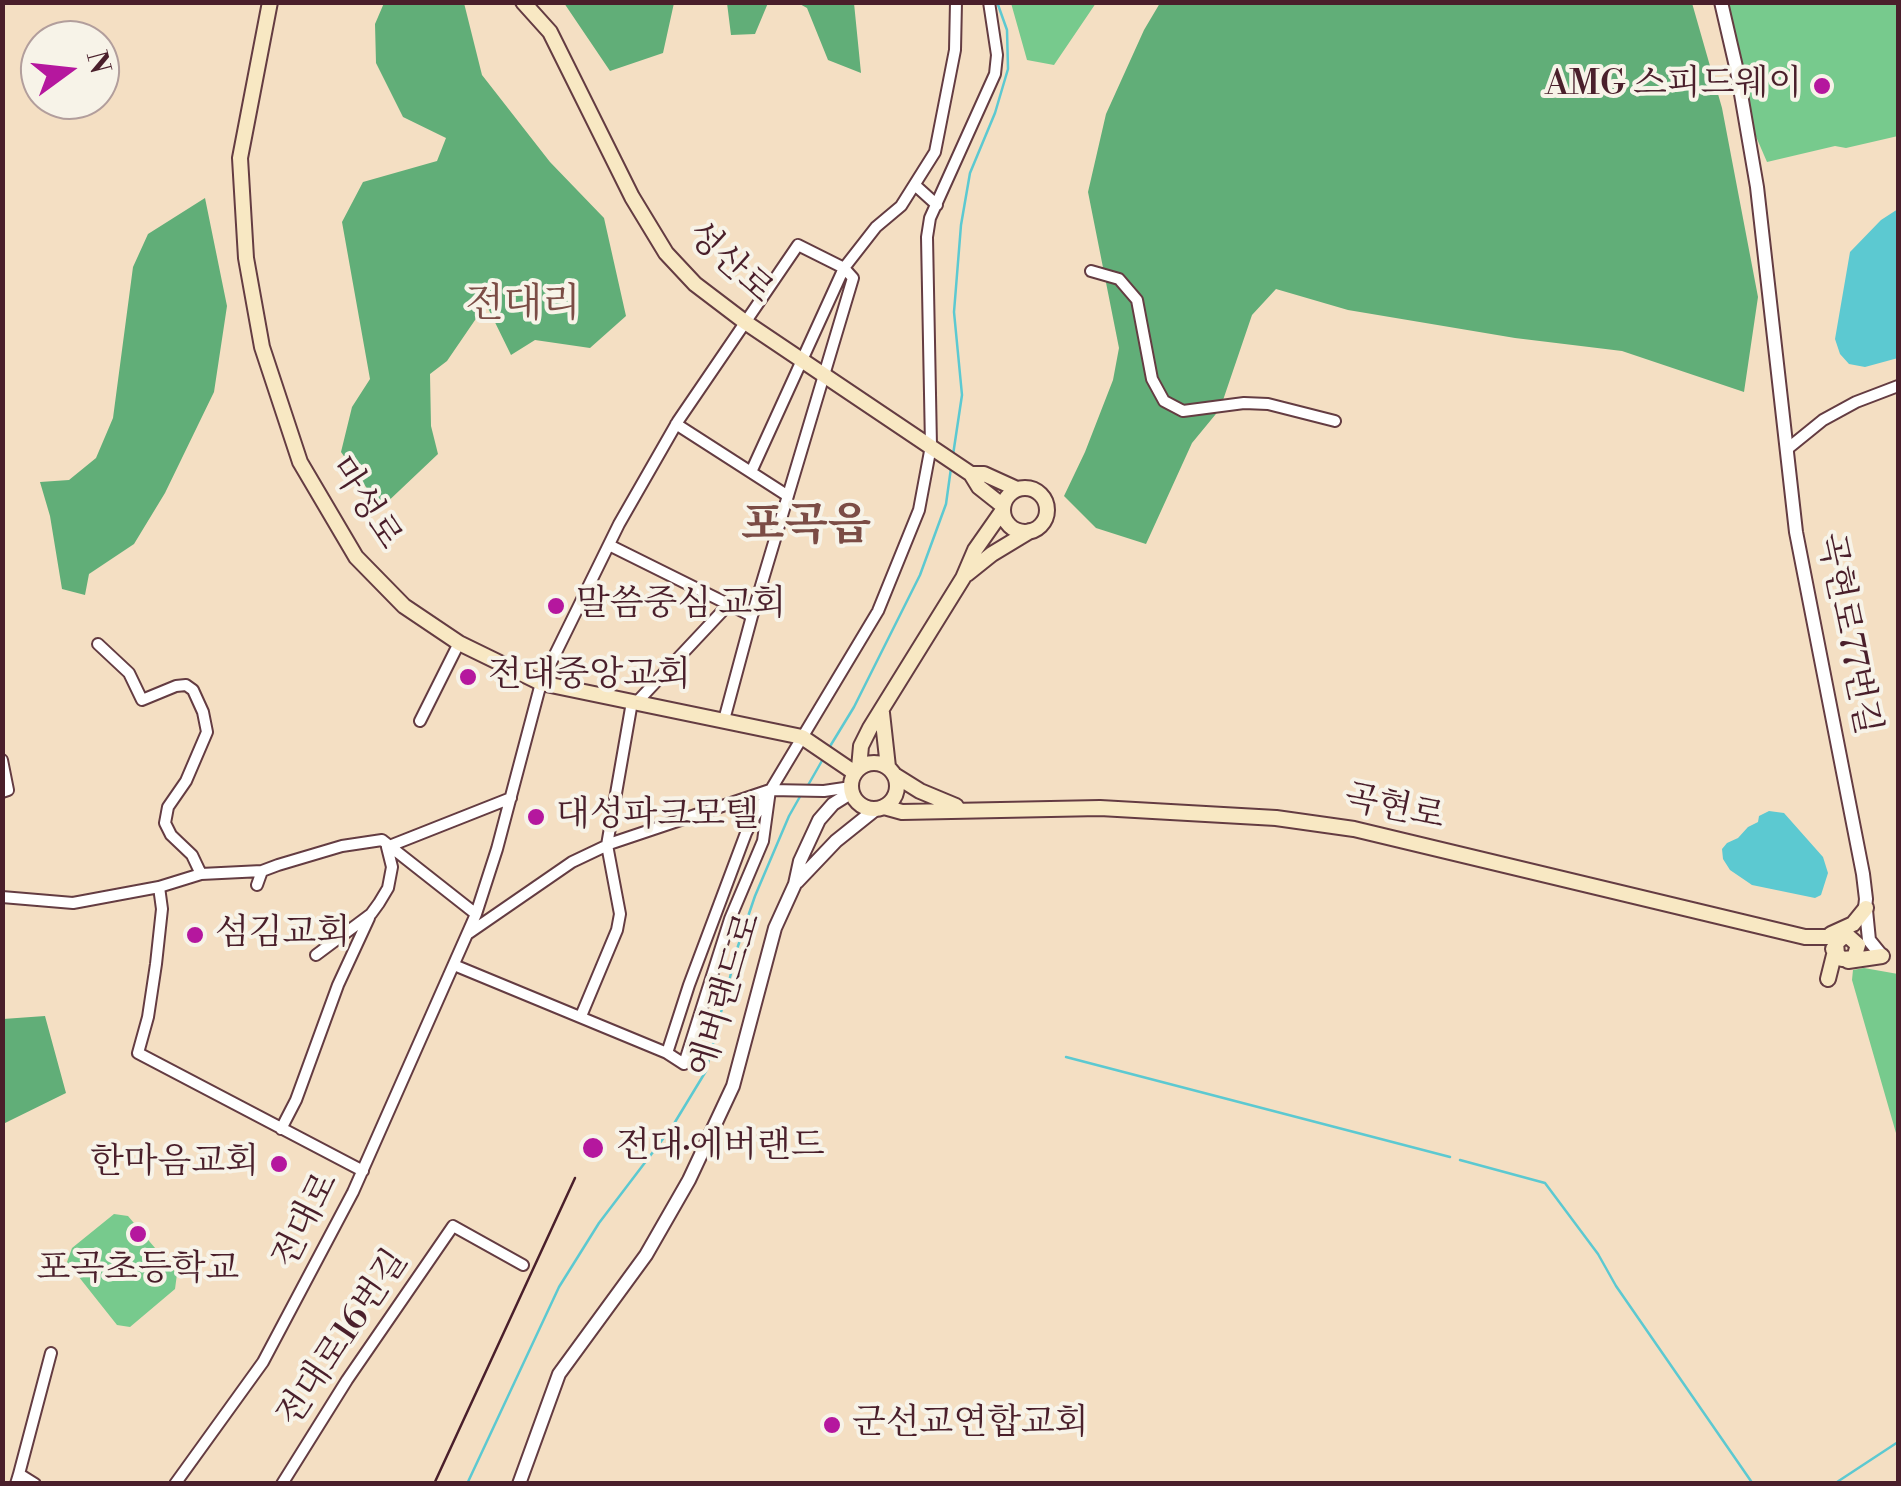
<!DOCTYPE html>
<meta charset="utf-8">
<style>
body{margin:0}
#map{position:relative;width:1901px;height:1486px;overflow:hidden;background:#f4dfc3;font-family:"Libre Bodoni",serif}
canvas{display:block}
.frame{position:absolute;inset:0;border:5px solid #4a1f2b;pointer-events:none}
.north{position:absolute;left:20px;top:20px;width:100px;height:100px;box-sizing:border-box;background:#f7f3e8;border:2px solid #b29e9c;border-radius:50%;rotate:75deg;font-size:28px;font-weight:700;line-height:40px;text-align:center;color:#4a1f2b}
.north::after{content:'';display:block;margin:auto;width:35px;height:45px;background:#b5179e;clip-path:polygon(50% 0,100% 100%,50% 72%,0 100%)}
</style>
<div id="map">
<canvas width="1901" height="1486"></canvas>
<div class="frame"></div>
<div class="north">N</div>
</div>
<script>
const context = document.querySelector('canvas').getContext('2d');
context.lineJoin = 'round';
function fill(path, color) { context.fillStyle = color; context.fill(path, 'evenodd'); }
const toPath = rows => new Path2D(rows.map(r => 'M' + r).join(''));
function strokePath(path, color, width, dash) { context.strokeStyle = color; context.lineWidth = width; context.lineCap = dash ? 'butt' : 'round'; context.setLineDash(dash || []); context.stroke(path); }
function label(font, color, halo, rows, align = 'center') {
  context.font = font + ' "Libre Bodoni","Noto Serif KR",serif'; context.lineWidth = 8; context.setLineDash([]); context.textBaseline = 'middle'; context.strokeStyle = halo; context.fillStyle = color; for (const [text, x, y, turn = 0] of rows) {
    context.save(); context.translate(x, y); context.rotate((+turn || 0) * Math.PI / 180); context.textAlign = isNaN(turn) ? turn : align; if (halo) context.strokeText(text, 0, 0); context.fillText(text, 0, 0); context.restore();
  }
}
fill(toPath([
 [1011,3,1011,2,1096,3,1054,65,1027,60],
 [1726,3,1898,3,1898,136,1846,148,1835,146,1767,162,1748,118,1741,55],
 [1864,968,1898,974,1898,1140,1852,980,1853,970],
 [114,1214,128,1216,177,1274,175,1289,130,1327,117,1325,67,1262,72,1248]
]), '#77ca8d');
fill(toPath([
 [384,3,464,3,482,75,550,162,604,218,626,316,590,348,535,340,511,355,486,304,447,361,430,374,431,426,438,454,381,508,341,452,352,407,370,379,342,222,363,182,437,161,446,138,403,117,376,63,375,24],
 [564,3,674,3,663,53,610,71],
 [727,3,768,3,755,34,731,35],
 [798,3,854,3,861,73,828,60,807,8],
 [1160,3,1692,3,1722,108,1758,297,1744,392,1622,351,1515,338,1348,310,1276,289,1252,315,1220,409,1192,443,1146,544,1096,528,1064,496,1085,452,1113,380,1119,348,1088,192,1106,114,1144,30],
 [205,198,227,306,214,392,165,493,134,544,89,574,85,595,62,589,50,516,40,482,69,480,96,458,113,418,133,267,148,234],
 [45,1016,66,1093,3,1124,3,1019]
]), '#61ae78');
fill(toPath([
 [1898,209,1898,358,1865,367,1849,364,1840,354,1835,339,1850,252,1881,220],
 [1769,811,1784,813,1823,857,1828,873,1821,895,1815,898,1752,885,1730,870,1723,859,1722,849,1727,843,1738,838,1748,827,1758,822,1759,816]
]), '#5cc9d1');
strokePath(toPath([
 [953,455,962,395,954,312,961,225,970,173,995,113,1008,69,1007,30,997,2],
 [829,748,854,707,920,575,946,504,951,468],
 [807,787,823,759],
 [1066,1057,1450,1157],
 [1460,1160,1545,1183,1598,1254,1616,1286,1753,1484],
 [467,1484,559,1287,599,1223,672,1127,706,1071,738,946,755,896,789,816,802,793],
 [1834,1484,1898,1442]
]), '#5cc9d1', 2.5);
const minor = toPath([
 [916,186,937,205],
 [1091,271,1119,279,1137,300,1152,379,1164,401,1183,411,1244,403,1268,404,1335,421],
 [676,424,788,496],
 [1786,450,1823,420,1856,402,1898,386],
 [751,472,844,268,876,227,901,206,935,152,955,50,956,2],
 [609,545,752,616,724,720],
 [98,644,129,673,142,700,176,686,186,685,193,690,203,712,207,732,186,781,168,807,165,823,171,835,192,855,201,874,262,871],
 [636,703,729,604],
 [420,721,459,643],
 [2,760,8,790,2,792],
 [770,790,763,841,730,919,684,1064,667,1053,689,985,746,833,755,816,878,611,919,510,931,446,927,237,930,218,995,74,997,55,989,2],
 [201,874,159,887,162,909,156,964,148,1017,138,1053,363,1171],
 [257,885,262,871,278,865,342,846,382,840,476,914],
 [2,897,73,903,159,887],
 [469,933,572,862,612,843,770,790,824,791,851,787],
 [316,955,371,914,379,903,388,888,392,867,387,847,511,798],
 [454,965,667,1053],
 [581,1016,617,930,620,914,607,845,632,702],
 [281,1129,296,1100,338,985,369,918],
 [19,1474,51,1353],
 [16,1484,19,1474,35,1484],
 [175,1484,263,1362,353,1192,476,914,497,849,541,683,619,524,678,421,798,245,844,268,853,278,752,616],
 [282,1484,347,1380,453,1226,523,1265]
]);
const tertiary = toPath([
 [1721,2,1737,71,1757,187,1796,532,1863,874,1866,899,1864,917],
 [797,882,836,841,876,809],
 [1866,910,1869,940,1882,956],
 [519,1484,559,1374,646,1255,689,1180,733,1086,775,928,795,884,800,861,819,820,833,804,852,792]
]);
const secondary = toPath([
 [270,2,240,158,246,258,262,347,300,462,356,557,404,606,459,643,541,683,802,737,855,773],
 [523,2,550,32,632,197,666,253,695,284,745,322,971,474,979,487,1003,506],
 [971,474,984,474,1017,489],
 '1003 510a22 22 0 1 1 44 0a22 22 0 1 1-44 0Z',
 [967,574,992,554,1030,531],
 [882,713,888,767],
 '851 786a23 23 0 1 1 46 0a23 23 0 1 1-46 0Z',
 [859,768,861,746,870,728,963,578,975,550,1003,510],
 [896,776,920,791,956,806],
 [884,807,902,812,1100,808,1276,818,1354,829,1805,937,1849,937,1858,945,1854,958,1842,959,1837,954,1836,943,1842,938],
 [1831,934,1853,924,1866,908],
 [1848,961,1882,956],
 [1828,979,1835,951,1833,949]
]);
strokePath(minor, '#643c42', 14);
strokePath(tertiary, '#643c42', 16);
strokePath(secondary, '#643c42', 18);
strokePath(minor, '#fff', 10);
strokePath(tertiary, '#fff', 12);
strokePath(secondary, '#f8e8c3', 14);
strokePath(toPath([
 [434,1484,575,1178]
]), '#4a1f2b', 2.5);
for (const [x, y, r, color] of [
 [1822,86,10,"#b5179e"],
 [556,606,10,"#b5179e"],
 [468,677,10,"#b5179e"],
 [536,817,10,"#b5179e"],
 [195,935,10,"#b5179e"],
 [593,1148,12,"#b5179e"],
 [279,1164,10,"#b5179e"],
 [138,1234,10,"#b5179e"],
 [832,1425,10,"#b5179e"]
]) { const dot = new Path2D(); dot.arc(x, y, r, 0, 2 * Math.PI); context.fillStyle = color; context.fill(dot); strokePath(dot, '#f7f3e8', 4); }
label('35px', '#4a1f2b', '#f7f3e8', [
 ["AMG 스피드웨이",1802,86,"right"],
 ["말씀중심 교회",576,606],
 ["전대중앙교회",488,677],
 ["대성파크모텔",556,817],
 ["섬김교회",215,935],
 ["전대·에버랜드",616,1148],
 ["한마음교회",259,1164,"right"],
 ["포곡초등학교",138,1271,"center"],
 ["군선교연합교회",852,1425]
], 'left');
label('35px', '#4a1f2b', '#f7f3e8', [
 ["성산로",729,264,42],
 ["마성로",364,504,57],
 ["곡현로77번길",1847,634,79],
 ["곡현로",1394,809,12],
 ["에버랜드로",727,995,-73],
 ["전대로",307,1221,-63],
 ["전대로16번길",344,1339,-56]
]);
label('40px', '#7b4c45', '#f7f3e8', [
 ["전대리",523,306]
]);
label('bold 45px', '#7b4c45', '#f7f3e8', [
 ["포곡읍",806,528]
]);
</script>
